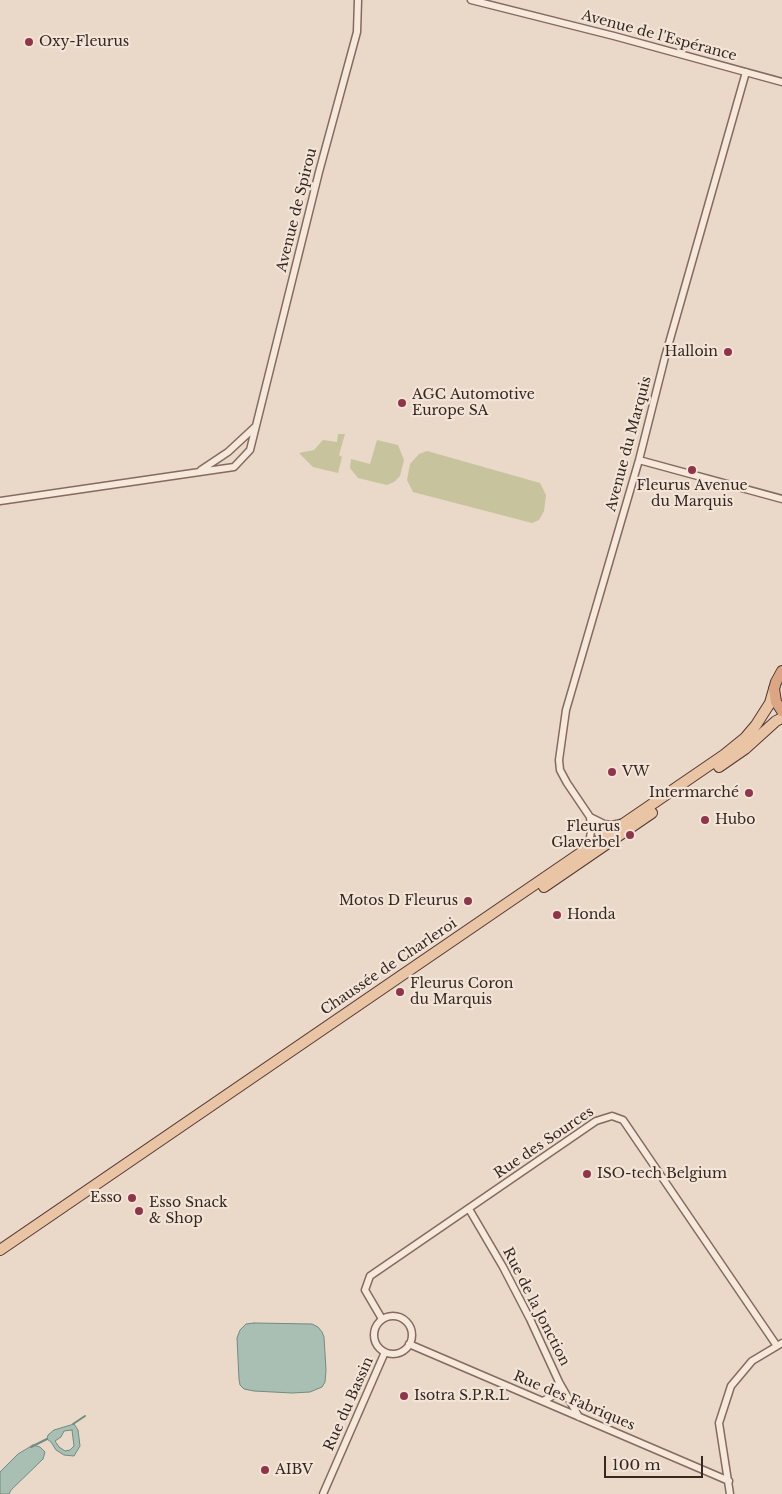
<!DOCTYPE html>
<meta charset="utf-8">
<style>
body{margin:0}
#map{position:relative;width:782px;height:1494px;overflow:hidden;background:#ead8c9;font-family:"Libre Baskerville",serif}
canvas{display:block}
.scale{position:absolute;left:604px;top:1456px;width:99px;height:22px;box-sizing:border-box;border:2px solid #372721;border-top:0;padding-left:6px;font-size:15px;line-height:18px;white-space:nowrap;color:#372721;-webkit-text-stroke:4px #f2e4d7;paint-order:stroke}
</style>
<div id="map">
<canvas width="782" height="1494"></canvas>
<div class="scale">100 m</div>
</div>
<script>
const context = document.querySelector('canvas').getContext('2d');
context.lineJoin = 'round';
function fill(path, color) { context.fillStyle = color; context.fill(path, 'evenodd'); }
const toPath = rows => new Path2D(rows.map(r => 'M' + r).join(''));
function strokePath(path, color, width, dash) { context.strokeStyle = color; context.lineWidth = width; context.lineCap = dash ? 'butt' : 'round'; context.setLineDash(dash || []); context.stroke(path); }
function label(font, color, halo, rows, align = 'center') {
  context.font = font + ' "Libre Baskerville",serif'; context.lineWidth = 4.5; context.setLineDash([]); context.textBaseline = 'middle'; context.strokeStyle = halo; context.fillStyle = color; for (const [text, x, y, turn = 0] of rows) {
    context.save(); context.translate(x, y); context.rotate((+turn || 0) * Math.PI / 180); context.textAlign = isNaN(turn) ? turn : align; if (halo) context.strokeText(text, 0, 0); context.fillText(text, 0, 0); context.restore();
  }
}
fill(toPath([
 [338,434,345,434,339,455,342,457,338,473,313,467,299,453,314,450,323,440,337,442],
 [377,440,398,445,404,460,400,476,394,482,387,485,358,478,350,468,351,459,370,464],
 [427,451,540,483,546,495,544,511,539,520,532,523,413,492,407,480,410,464,419,454]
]), '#c7c39d');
const water = toPath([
 [254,1323,312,1324,318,1327,322,1332,324,1337,326,1370,325,1382,322,1387,310,1392,292,1393,254,1391,244,1389,240,1385,239,1379,237,1338,240,1330,246,1324,254,1323],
 [74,1424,78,1430,80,1446,74,1456,64,1455,56,1450,51,1442,47,1439,48,1435,54,1430,74,1424],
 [72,1430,74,1446,70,1450,65,1451,59,1447,55,1441,61,1437,64,1431,72,1430],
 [33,1445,40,1447,45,1452,43,1459,11,1490,9,1494,0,1494,0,1472,18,1454,33,1445]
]);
fill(water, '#a9bfb3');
strokePath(water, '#708c7f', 1);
strokePath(toPath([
 [73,1424,85,1416],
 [31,1447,47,1439]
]), '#708c7f', 2);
const minor = toPath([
 [471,0,614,36,782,82],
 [639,460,782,499],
 [201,470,228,452,255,427],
 [0,501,234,467,250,450,319,172,357,32,358,0],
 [590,817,604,824,612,825,621,823],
 [586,848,590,838,591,831,590,817,567,783,560,770,559,760,566,710,639,460,665,357,746,72],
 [469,1209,503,1267,530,1319,559,1382,579,1417],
 '374 1335a19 19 0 1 1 38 0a19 19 0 1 1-38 0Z',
 [382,1319,365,1290,370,1276,596,1121,612,1116,623,1120,777,1346],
 [409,1344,729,1481],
 [543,1401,554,1395,559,1382],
 [323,1494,385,1352],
 [730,1494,719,1423,731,1386,752,1361,782,1343]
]);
const primary = toPath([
 [719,767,745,749,776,721,782,718],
 [544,887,652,813],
 [0,1250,724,755,745,738,756,725,770,703,774,689]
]);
const trunk = toPath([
 [782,671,776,682,774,689,776,702,782,711]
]);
strokePath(minor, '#856a5f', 9);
strokePath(primary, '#533a33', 12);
strokePath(trunk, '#533a33', 12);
strokePath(minor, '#f6e8db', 6);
strokePath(primary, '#e9c4a5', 10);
strokePath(trunk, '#dca584', 10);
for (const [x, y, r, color] of [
 [29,42,5,"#8e354a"],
 [728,352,5,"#8e354a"],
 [402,403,5,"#8e354a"],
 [692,470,5,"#8e354a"],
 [612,772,5,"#8e354a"],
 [749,793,5,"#8e354a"],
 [705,820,5,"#8e354a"],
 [630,835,5,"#8e354a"],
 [468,901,5,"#8e354a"],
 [557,915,5,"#8e354a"],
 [400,992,5,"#8e354a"],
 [587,1174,5,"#8e354a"],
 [132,1198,5,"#8e354a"],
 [139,1211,5,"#8e354a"],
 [404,1396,5,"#8e354a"],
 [265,1470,5,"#8e354a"]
]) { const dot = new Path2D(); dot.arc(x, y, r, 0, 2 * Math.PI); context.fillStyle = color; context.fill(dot); strokePath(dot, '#f2e4d7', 2); }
label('14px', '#372721', '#f2e4d7', [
 ["Avenue de l'Espérance",659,36,15],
 ["Avenue de Spirou",297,210,-76],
 ["Avenue du Marquis",629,444,-75],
 ["Chaussée de Charleroi",389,967,-34],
 ["Rue des Sources",544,1143,-34],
 ["Rue de la Jonction",536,1307,63],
 ["Rue des Fabriques",574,1401,23],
 ["Rue du Bassin",349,1404,-66]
]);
label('14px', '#372721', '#f2e4d7', [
 ["Oxy-Fleurus",39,42],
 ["Halloin",718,352,"right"],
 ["AGC Automotive",412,395],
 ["Europe SA",412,411],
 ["Fleurus Avenue",692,486,"center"],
 ["du Marquis",692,502,"center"],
 ["VW",622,772],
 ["Intermarché",739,793,"right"],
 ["Hubo",715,820],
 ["Fleurus",620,827,"right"],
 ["Glaverbel",620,843,"right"],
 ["Motos D Fleurus",458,901,"right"],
 ["Honda",567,915],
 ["Fleurus Coron",410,984],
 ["du Marquis",410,1000],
 ["ISO-tech Belgium",597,1174],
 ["Esso",122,1198,"right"],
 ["Esso Snack",149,1203],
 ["& Shop",149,1219],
 ["Isotra S.P.R.L",414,1396],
 ["AIBV",275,1470]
], 'left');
</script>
